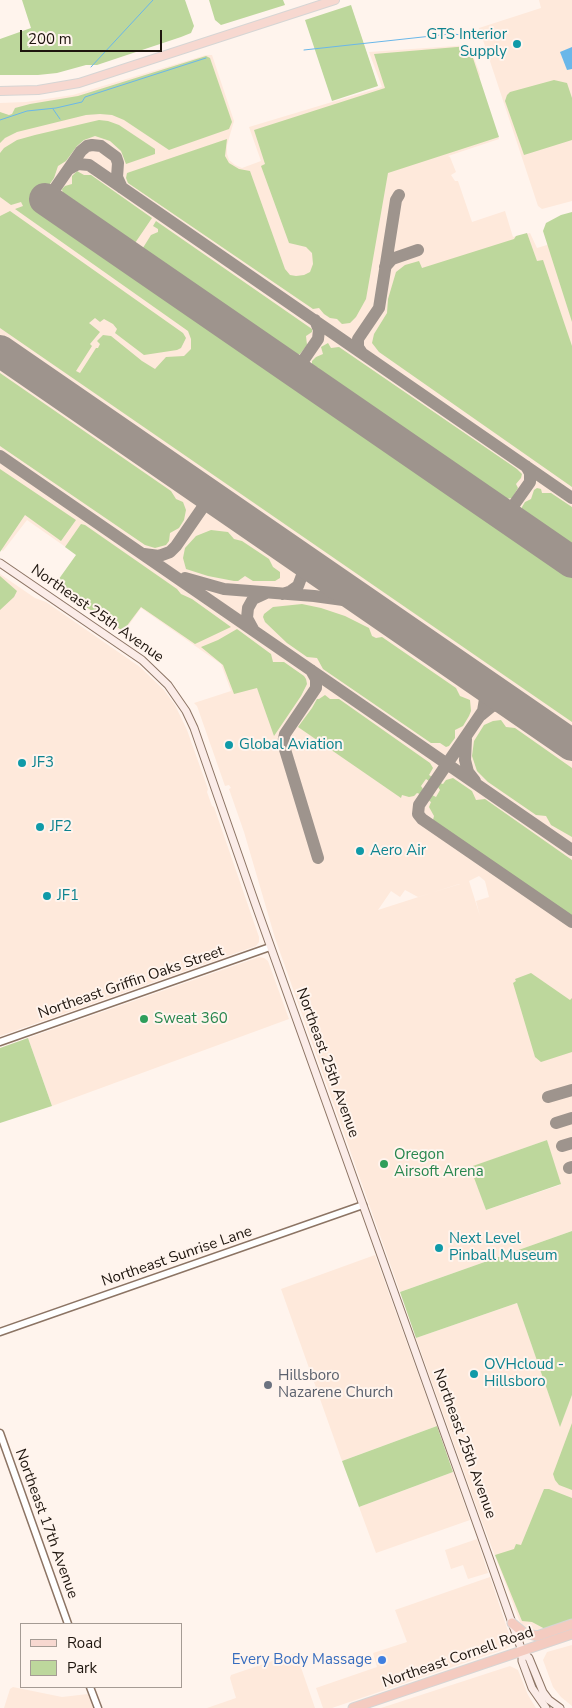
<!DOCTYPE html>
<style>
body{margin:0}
#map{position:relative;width:572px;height:1708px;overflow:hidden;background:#fff4ed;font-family:"Nunito Sans",sans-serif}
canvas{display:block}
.legend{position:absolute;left:20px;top:1623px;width:162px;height:65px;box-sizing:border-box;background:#fff4ed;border:1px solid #a59b94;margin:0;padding:6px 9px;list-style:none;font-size:15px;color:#1e150e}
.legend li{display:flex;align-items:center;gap:10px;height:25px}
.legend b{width:25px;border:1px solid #a59b94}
.scale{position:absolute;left:20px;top:30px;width:142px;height:22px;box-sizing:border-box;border:2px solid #1e150e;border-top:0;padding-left:6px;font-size:15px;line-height:18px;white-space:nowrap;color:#1e150e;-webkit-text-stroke:4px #fff4ed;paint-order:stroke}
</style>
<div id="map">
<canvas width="572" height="1708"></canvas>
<ul class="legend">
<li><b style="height:6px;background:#f7d8d0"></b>Road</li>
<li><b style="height:14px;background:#bdd79c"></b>Park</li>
</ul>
<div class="scale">200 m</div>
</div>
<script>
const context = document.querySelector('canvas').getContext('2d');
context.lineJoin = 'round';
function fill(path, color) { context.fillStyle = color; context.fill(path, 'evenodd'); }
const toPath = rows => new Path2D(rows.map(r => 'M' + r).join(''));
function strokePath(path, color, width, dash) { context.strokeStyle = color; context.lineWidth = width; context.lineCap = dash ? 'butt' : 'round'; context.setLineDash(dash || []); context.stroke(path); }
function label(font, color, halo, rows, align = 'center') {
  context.font = font + ' "Nunito Sans",sans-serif'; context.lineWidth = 4; context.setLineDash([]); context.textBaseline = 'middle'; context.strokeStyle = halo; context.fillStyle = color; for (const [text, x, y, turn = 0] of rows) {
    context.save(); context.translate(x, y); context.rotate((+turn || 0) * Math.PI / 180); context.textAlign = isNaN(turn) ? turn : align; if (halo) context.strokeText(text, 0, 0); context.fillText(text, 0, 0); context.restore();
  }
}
fill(toPath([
 [539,0,572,0,572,201,542,209,538,206,479,28,541,8],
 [469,45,480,74,479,81,499,139,448,156,450,157,456,172,451,175,455,181,458,181,472,222,505,211,513,237,530,233,537,248,547,245,572,213,572,1231,400,1292,275,938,244,832,229,789,231,788,229,785,225,786,197,706,194,703,231,691,221,664,141,608,123,633,55,587,77,555,27,520,3,551,0,549,0,103,26,102,73,95,206,55,212,55,234,121,227,145,227,154,229,160,235,165,242,168,261,161,249,127,382,87,369,52],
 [479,876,485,881,489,897,476,901,480,916,469,881],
 [460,884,459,884,378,910,391,891,400,897,405,890,418,897],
 [547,1140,560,1185,486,1210,471,1167],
 [0,574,35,598,46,602,140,667,164,690,175,705,187,730,208,789,207,792,212,806,214,807,259,937,259,942,256,946,0,1036],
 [259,957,264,958,268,961,289,1019,52,1106,28,1038],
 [375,1255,437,1426,342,1461,281,1289],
 [517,1303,560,1426,572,1395,572,1621,536,1632,523,1628,521,1625,478,1511,416,1338],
 [453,1472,470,1520,376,1553,359,1507],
 [477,1539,488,1573,468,1579,463,1565,451,1569,445,1550],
 [490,1577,511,1640,510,1646,508,1648,332,1708,323,1708,316,1688,377,1667,373,1653,407,1642,395,1610],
 [572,1645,572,1706,561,1697,553,1687,543,1660,547,1652],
 [296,1653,315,1708,207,1708,236,1698,230,1678,231,1675],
 [510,1666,518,1670,528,1695,536,1708,381,1708],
 [13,1687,62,1697,88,1694,93,1708,4,1708,10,1689]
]), '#fee9db');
fill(toPath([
 [22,0,185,0,194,26,191,33,181,37,97,65,86,65,57,73,38,75,0,75,0,39,31,28],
 [209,0,283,0,285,5,221,25,215,20],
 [351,5,378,86,332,101,305,20],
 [469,46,499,137,388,173,366,299,356,317,350,323,342,324,337,319,330,318,324,314,319,308,313,309,128,183,126,178,127,173,227,139,225,156,229,163,239,169,250,171,285,269,290,275,296,276,304,275,310,272,313,264,312,253,306,247,289,243,261,166,265,164,254,130,385,88,374,54],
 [206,56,210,58,232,122,229,129,169,150,124,120,112,115,100,114,86,115,17,132,5,138,0,143,0,112,9,115,12,114,15,108,30,104,78,96],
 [554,80,567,83,572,98,572,140,524,155,505,101,507,95,510,92],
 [99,120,108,121,119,125,155,149,155,154,126,164,121,151,110,141,95,136,84,140,77,146,66,161,58,166,54,178,36,204,572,573,572,722,0,328,0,216,10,211,183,333,186,338,181,348,177,350,144,355,115,333,117,329,113,324,104,319,100,322,95,318,89,323,100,332,90,344,92,346,76,371,80,373,96,348,98,348,100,344,97,341,103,335,111,336,142,361,155,369,166,357,184,356,191,349,191,339,188,331,15,209,23,206,21,202,11,205,0,197,0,153,4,148,17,140,35,135],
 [77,171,84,175,91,175,152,218,133,246,72,205,69,197,63,194,62,189,65,186,72,184,72,176],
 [572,212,572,322,543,231,546,223,561,215],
 [156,221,312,329,312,332,306,336,307,345,300,354,297,355,289,349,282,349,141,251,151,235,158,232,158,229,153,226],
 [527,233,537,261,543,260,572,346,572,487,379,352,372,343,374,334,387,313,388,299,396,272,405,265,419,261,422,268,514,239,516,236],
 [328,343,331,348,339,347,517,469,522,474,521,478,516,484,518,488,512,498,506,499,500,494,494,494,320,374,319,368,312,366,312,361,316,357,323,354,321,347],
 [0,373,171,491,176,499,183,502,186,510,184,520,179,528,170,533,169,541,166,545,155,548,145,545,0,446],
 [0,469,76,520,61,541,25,515,0,552],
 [537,488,541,489,542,493,551,493,572,507,572,549,531,521,527,512,522,511,522,507,525,502,531,499,534,490],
 [81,524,85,525,177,589,181,594,192,599,231,627,195,644,141,607,123,631,66,594,58,588,56,583,76,555,65,547],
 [211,530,228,532,234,539,242,541,269,559,273,567,280,572,280,578,275,581,253,581,245,576,238,581,234,581,208,576,186,569,183,558,185,548,196,536],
 [0,576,17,591,14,597,0,610],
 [302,604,321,608,345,616,369,628,372,636,376,638,382,637,456,688,460,696,470,700,471,711,469,716,463,726,455,730,455,738,449,746,446,747,440,743,431,743,323,669,317,658,307,657,287,643,265,622,263,617,264,614,273,607],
 [237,629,271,654,273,662,284,662,304,676,306,679,307,684,301,696,274,736,257,688,234,694,223,665,201,647,218,640],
 [325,695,330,699,339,699,430,763,433,768,429,775,432,777,429,781,426,779,421,786,423,789,420,794,417,793,414,796,409,797,402,795,401,798,298,727,312,708,317,699,319,699],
 [501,720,506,727,515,728,572,768,572,837,551,825,546,816,536,815,488,782,477,771,472,756,474,741,484,725,493,721],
 [453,778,472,791,476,800,485,799,572,860,572,917,433,820,434,816,429,807,431,802,428,800,432,795,436,797,440,790,438,787,440,783,443,784,446,780],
 [531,973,570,1000,572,998,572,1052,541,1062,535,1057,513,983,516,981,515,979],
 [28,1038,52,1106,0,1123,0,1048],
 [547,1140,561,1184,486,1210,470,1167],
 [572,1231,572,1395,560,1427,517,1303,416,1338,400,1292],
 [572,1423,572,1490,559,1485,555,1480,553,1474],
 [437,1426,453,1472,359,1507,342,1461],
 [544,1489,549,1489,572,1498,572,1621,547,1630,532,1622,522,1621,495,1555,514,1549,516,1544,521,1545]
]), '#bdd79c');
fill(toPath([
 [572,47,572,69,567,70,560,52]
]), '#6ab7e9');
strokePath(toPath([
 [304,50,450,34,465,35],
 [91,67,153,0],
 [53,109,60,119],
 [0,120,27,111,56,108,82,102,85,97,206,58]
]), '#6ab7e9', 1);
strokePath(toPath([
 [69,169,78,164,89,165,572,498],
 [47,200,81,151,87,146,92,145,101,146,116,157,118,163,117,177,122,188],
 [385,267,392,259,418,250],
 [362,353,358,347,358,339,379,308,396,200,399,195],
 [296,371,318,339,319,330,315,320],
 [0,456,572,850],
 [506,516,530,482,530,473,526,466],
 [144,554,159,556,170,552,176,546,205,504,211,502,220,502],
 [185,578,224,589,314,596,365,603],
 [283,594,291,591,298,586,307,562],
 [253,629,247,618,248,608,253,599,266,593],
 [311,670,316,679,316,688,285,734,283,743,318,858],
 [481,682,485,699,483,711,419,805,418,814,422,819,572,922],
 [481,715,492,706,510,703],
 [466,739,465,760,468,772,475,781],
 [548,1097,572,1090],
 [556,1123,572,1118],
 [562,1146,572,1143],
 [569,1168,572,1167]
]), '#9e948d', 12);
strokePath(toPath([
 [45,199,572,562],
 [0,351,572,745]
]), '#9e948d', 32);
const tertiary = toPath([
 [0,1042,270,947],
 [0,1332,363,1205],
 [0,1433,68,1624],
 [90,1687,98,1708]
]);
const secondary = toPath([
 [0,563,142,660,168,685,186,711,194,728,255,903,487,1552,522,1651,522,1661,532,1688,546,1708],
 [522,1651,529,1658,543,1692,549,1700,560,1708]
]);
const primary = toPath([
 [0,91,38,90,79,83,335,0]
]);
const trunk = toPath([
 [512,1623,524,1633,537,1636,572,1624],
 [353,1708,572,1634]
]);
strokePath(tertiary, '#8c7464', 9);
strokePath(secondary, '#8c7464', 9);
strokePath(primary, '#d6d5d4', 10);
strokePath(trunk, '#d6d5d4', 11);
strokePath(tertiary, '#fff', 6);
strokePath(secondary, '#fbece8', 7);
strokePath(primary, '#f7d8d0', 8);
strokePath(trunk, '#f4cbc0', 9);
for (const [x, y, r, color] of [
 [517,44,5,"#0f9aa8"],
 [229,745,5,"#0f9aa8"],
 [22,763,5,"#0f9aa8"],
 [40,827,5,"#0f9aa8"],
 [360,851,5,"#0f9aa8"],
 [47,896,5,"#0f9aa8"],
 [144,1019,5,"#2e9e5b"],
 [384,1164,5,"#2e9e5b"],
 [439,1248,5,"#0f9aa8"],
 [474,1374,5,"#0f9aa8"],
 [268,1385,5,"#6b7280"],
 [382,1660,5,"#3f7fe0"]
]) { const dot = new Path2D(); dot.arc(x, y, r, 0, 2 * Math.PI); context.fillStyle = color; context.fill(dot); strokePath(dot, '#fff4ed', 2); }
label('15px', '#0d838f', '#fff4ed', [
 ["GTS Interior",507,35,"right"],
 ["Supply",507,52,"right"],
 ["Global Aviation",239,745],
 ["JF3",32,763],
 ["JF2",50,827],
 ["Aero Air",370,851],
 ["JF1",57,896],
 ["Next Level",449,1239],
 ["Pinball Museum",449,1256],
 ["OVHcloud -",484,1365],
 ["Hillsboro",484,1382]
], 'left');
label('15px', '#1e150e', '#fff4ed', [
 ["Northeast 25th Avenue",97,614,35],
 ["Northeast Griffin Oaks Street",131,983,-19],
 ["Northeast 25th Avenue",327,1063,70],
 ["Northeast Sunrise Lane",177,1257,-19],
 ["Northeast 25th Avenue",464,1444,70],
 ["Northeast 17th Avenue",46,1524,70],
 ["Northeast Cornell Road",458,1658,-19]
]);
label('15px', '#27864d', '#fff4ed', [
 ["Sweat 360",154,1019],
 ["Oregon",394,1155],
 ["Airsoft Arena",394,1172]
], 'left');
label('15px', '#5b616d', '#fff4ed', [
 ["Hillsboro",278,1376],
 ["Nazarene Church",278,1393]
], 'left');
label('15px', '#366cbe', '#fff4ed', [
 ["Every Body Massage",372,1660]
], 'right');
</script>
